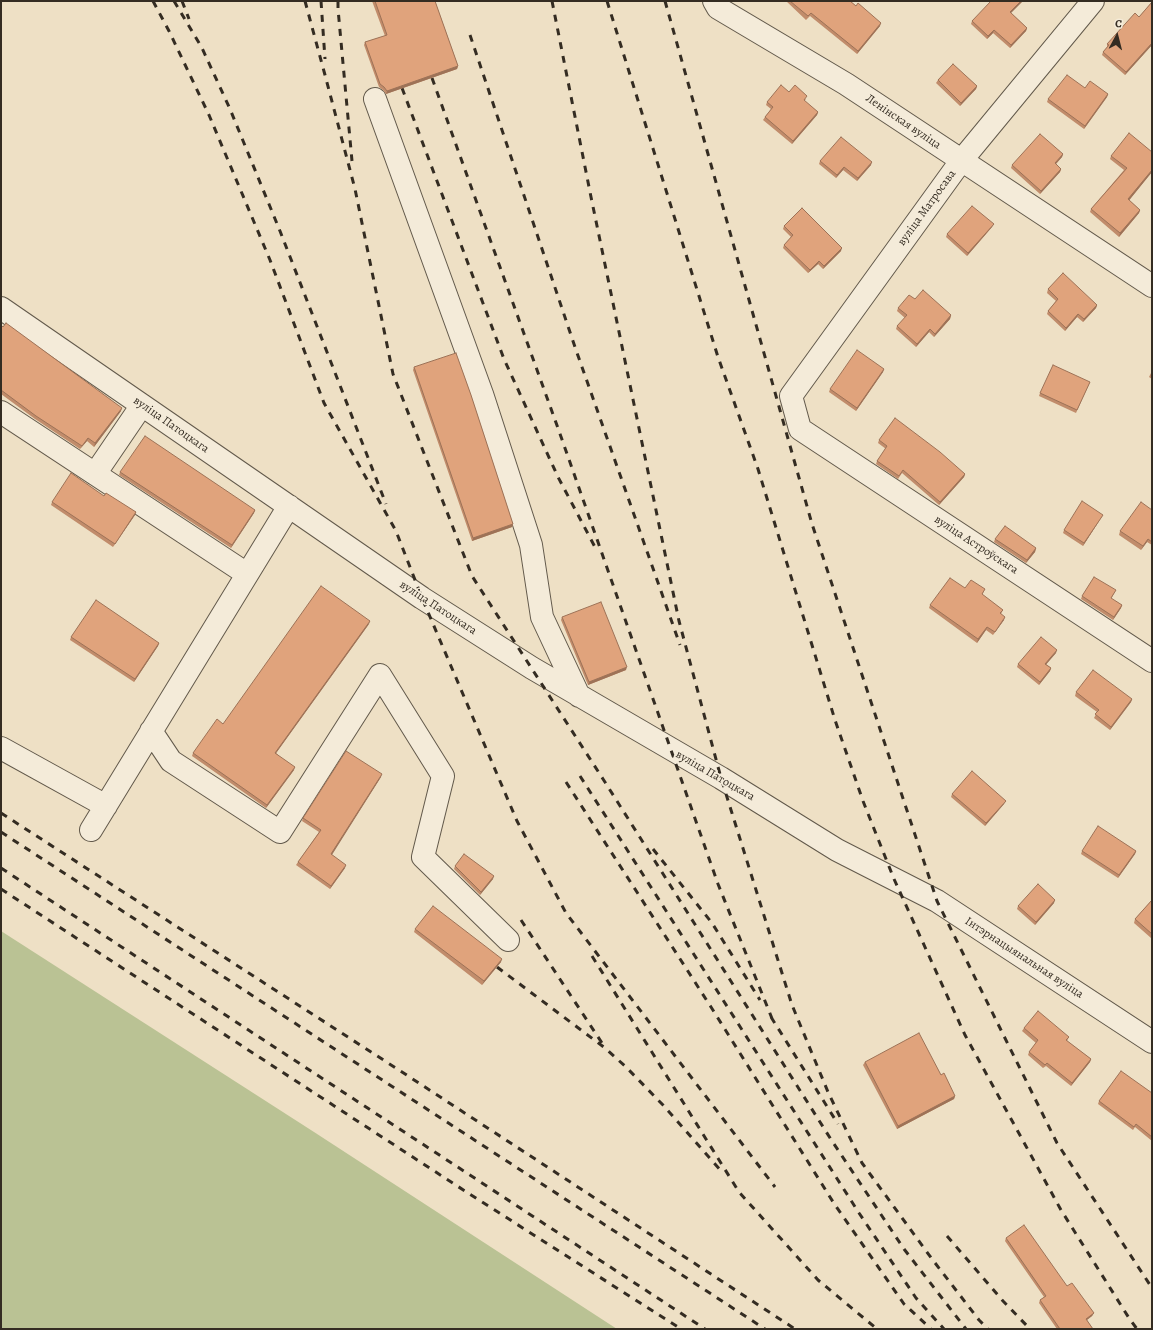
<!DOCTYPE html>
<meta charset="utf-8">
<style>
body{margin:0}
#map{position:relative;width:1153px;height:1330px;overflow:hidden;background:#eee0c5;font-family:Alegreya,serif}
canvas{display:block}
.frame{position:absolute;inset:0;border:2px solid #342c22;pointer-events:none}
.north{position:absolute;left:1097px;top:16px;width:40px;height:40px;-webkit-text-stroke:3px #f4ebd9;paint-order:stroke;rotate:7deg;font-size:11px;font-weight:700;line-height:16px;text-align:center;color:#342c22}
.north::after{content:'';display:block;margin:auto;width:14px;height:18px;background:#342c22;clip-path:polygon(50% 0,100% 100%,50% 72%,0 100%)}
</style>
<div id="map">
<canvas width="1153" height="1330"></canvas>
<div class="frame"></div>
<div class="north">С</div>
</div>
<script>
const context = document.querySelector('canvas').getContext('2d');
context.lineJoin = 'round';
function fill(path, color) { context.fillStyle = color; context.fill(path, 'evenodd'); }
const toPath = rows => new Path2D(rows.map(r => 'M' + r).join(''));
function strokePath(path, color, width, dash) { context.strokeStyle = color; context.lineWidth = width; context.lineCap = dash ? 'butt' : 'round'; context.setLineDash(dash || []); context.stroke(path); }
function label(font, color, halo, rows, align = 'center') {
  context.font = font + ' Alegreya,serif'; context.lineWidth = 3.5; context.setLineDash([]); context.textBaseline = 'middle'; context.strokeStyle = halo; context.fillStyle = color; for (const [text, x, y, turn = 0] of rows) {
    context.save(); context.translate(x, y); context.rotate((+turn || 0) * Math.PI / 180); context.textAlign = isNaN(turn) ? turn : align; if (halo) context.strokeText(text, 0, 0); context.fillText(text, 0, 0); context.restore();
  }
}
fill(toPath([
 [1,931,314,1132,617,1329,1,1329]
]), '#bac294');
const minor = toPath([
 [714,1,718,8,846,84,1152,286],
 [1093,1,961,161,791,396,800,429,1152,661],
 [375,99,482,394,531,545,542,617,579,696],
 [1,308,422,598,532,668,721,778,837,850,937,901,1152,1042],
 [1,412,247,574],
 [95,474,142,405],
 [151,731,171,761,280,832,380,675,443,776,423,857,508,940],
 [1,748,106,806],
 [91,830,289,506]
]);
strokePath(minor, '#62594b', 24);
strokePath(minor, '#f4ebd9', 22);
strokePath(toPath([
 [153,1,169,31,209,115,270,260,324,403,396,531,422,598,517,821,566,913,775,1187],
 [174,1,202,48,230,109,280,231,386,504],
 [182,1,189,19],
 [305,1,325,75,355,189,393,374,472,576,603,779,832,1141,904,1249,966,1329],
 [321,1,325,59],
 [338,1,338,9,352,161],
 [552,1,591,197,679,621,721,778,792,1005,828,1092,862,1163,932,1259,979,1320,988,1329],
 [607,1,718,357,758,469,835,720,863,801,894,879,965,1035,1061,1210,1129,1318,1137,1329],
 [665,1,812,524,937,901,1057,1143,1152,1288],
 [470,35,576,350,680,645],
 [432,78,559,431,718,884,773,1021],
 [402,88,504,359,558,477,596,549],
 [580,776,859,1213,916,1298,944,1329],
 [566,782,711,1007,835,1205,904,1304,931,1329],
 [1,813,402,1072,795,1329],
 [1,832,765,1329],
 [653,849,712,923,760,1000],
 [1,868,705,1329],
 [1,889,468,1193,681,1329],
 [521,920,602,1043],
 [592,956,739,1192,818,1280,877,1329],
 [497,967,605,1048,626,1067,663,1105,722,1172],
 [771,1017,838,1124],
 [947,1236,1003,1301,1030,1329]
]), '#342c22', 3, [7, 7]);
fill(toPath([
 [372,1,435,1,458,66,457,69,386,94,383,90,379,87,364,45,365,42,385,36],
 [786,1,850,1,880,26,857,54,810,16,806,20],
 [1152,2,1152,45,1125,75,1102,55,1103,52,1107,47,1107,44,1139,17],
 [1011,13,1027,28,1026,31,1010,48,993,33,987,39,971,24,972,21],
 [938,80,977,86,976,89,960,106,936,83],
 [1085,88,1108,94,1107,97,1084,129,1047,102,1048,99],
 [789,92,806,99,804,101,818,112,817,115,792,144,763,120,765,117,771,109,766,105,767,102],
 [1152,152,1152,172,1129,200,1140,210,1139,213,1119,237,1090,212,1091,209,1124,170,1110,159,1111,156],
 [1063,154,1062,157,1056,164,1061,169,1060,172,1040,194,1011,168,1012,165],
 [820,161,871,165,857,181,843,170,836,178,819,164],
 [784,226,841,251,823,269,818,264,808,273,783,248,784,245,791,237,783,229],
 [992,227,967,256,946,237,947,234],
 [1048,289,1097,305,1096,308,1083,322,1077,317,1065,331,1047,314,1048,311,1056,301,1047,293],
 [915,299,951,315,950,319,934,337,929,332,916,347,896,329,897,326,905,318,897,311,898,308],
 [1,325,121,411,94,447,87,441,80,449,35,419,1,394],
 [414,367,513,524,512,527,472,541,413,370],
 [884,369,883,372,856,411,829,392,830,389],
 [1152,371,1152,379,1149,377],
 [1090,382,1076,413,1039,396,1040,393],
 [879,440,965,474,964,477,939,505,902,473,898,479,876,464,877,461,886,449,878,443],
 [120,472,255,510,254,513,231,548,119,475],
 [104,496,136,512,135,515,113,547,51,505,52,502],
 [1152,510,1152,545,1147,542,1141,550,1119,535,1120,531],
 [1103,515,1101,518,1083,546,1063,533,1064,530],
 [995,539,1036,548,1035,552,1026,563,994,542],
 [965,588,985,589,982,595,1003,610,1001,614,1004,620,993,635,986,630,977,643,929,608,930,605],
 [1116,590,1111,599,1122,605,1121,608,1113,620,1081,599,1082,596],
 [562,617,626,670,588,685,561,620],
 [369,624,276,753,294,770,266,808,192,756,193,753,223,724],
 [71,637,159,643,158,646,134,682,70,640],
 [1056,653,1046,664,1051,668,1050,671,1039,685,1017,667,1018,664],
 [1076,692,1132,699,1131,702,1110,730,1094,718,1097,712,1075,696],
 [381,777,331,855,345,868,330,889,296,865,298,862,319,832,302,821,303,818],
 [952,794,1004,804,985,826,951,797],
 [1082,851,1136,851,1135,854,1118,878,1081,854],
 [455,866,493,879,480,895,454,869],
 [1152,900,1152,937,1151,938,1134,923,1135,919],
 [1054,903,1035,925,1017,909,1018,906],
 [415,929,501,962,482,985,414,932],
 [1024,1028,1069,1037,1067,1041,1091,1059,1090,1062,1071,1086,1046,1066,1043,1068,1028,1055,1029,1052,1036,1043,1022,1031],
 [865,1062,941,1075,955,1096,954,1099,897,1129,863,1065],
 [1152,1093,1152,1141,1135,1127,1133,1130,1098,1104,1099,1101],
 [1006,1238,1067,1286,1094,1313,1092,1316,1087,1320,1093,1329,1057,1329,1039,1303,1040,1300,1044,1297,1005,1241]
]), '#c18c6b');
fill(toPath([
 [1021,1,1023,1,1009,15,1010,12],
 [881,23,880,26,857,54,858,51],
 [1027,28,1026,31,1010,48,1011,45],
 [994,30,993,33,987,39,988,36],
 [1152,43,1152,45,1125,75,1126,72],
 [458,66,457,69,386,94,387,91],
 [977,86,976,89,960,106,961,103],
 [1108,94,1107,97,1084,129,1085,126],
 [818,112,817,115,792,144,793,141],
 [1063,154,1062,157,1053,167,1055,163],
 [872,162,871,165,857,181,858,178],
 [844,167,843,170,836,178,837,175],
 [1061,169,1060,172,1040,194,1041,191],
 [1152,170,1152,172,1127,203,1128,199],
 [1140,210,1139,213,1119,237,1120,233],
 [994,224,992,227,967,256,968,253],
 [842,248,841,251,823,269,824,266],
 [819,261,818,264,808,273,810,270],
 [1097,305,1096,308,1083,322,1084,319],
 [1078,314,1077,317,1065,331,1066,328],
 [951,315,950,319,934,337,935,334],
 [930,329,929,332,916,347,917,344],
 [884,369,883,372,856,411,857,408],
 [122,408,121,411,94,447,95,443],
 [88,438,87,441,80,449,82,446],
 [965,474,964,477,939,505,940,502],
 [255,510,254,513,231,548,232,545],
 [136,512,135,515,113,547,115,544],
 [1103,515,1101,518,1083,546,1084,543],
 [513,524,512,527,472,541,473,538],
 [1148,539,1147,542,1141,550,1143,546],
 [1036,548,1035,552,1026,563,1027,560],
 [1122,605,1121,608,1113,620,1114,617],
 [1005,617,1004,620,993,635],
 [370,621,369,624,274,756,275,753],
 [987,627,986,630,977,643,978,639],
 [159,643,158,646,134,682,135,679],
 [1057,650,1056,653,1044,667,1045,664],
 [627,667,626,670,588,685,589,682],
 [1051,668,1050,671,1039,685,1040,682],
 [1132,699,1131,702,1110,730,1111,727],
 [295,767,294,770,266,808,267,805],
 [382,774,381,777,330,858,331,854],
 [1006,801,1004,804,985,826,986,823],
 [1136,851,1135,854,1118,878,1119,875],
 [346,865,345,868,330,889,331,886],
 [494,876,493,879,480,895,481,892],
 [1055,900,1054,903,1035,925,1036,922],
 [502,959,501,962,482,985,484,981],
 [1091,1059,1090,1062,1071,1086,1072,1083],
 [955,1096,954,1099,897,1129,898,1126],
 [1094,1313,1092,1316,1084,1322,1086,1319]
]), '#9d7257');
const building = toPath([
 [375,1,435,1,458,66,387,91,384,87,380,84,365,42,387,35,375,1],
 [790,1,850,1,856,6,858,3,881,23,858,51,811,13,808,16,790,1],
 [991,1,1021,1,1010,12,1027,28,1011,45,994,30,988,36,972,21,991,1],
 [1152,2,1152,43,1126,72,1103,52,1109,45,1107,44,1135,13,1139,17,1152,2],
 [953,64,977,86,961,103,938,80,953,64],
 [1067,75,1085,88,1090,81,1108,94,1085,126,1048,99,1067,75],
 [781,85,789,92,795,85,807,96,804,100,818,112,793,141,765,117,773,107,767,102,781,85],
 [1129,133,1152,152,1152,170,1128,199,1140,210,1120,233,1091,209,1127,168,1111,156,1129,133],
 [1040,134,1063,154,1055,163,1061,169,1041,191,1012,165,1040,134],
 [841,137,872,162,858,178,844,167,837,175,820,161,841,137],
 [972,206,994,224,968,253,947,234,972,206],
 [802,208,842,248,824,266,819,261,810,270,784,245,793,235,784,226,802,208],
 [1063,273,1097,305,1084,319,1078,314,1066,328,1048,311,1058,299,1048,289,1063,273],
 [923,290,951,315,935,334,930,329,917,344,897,326,907,315,898,308,909,295,915,299,923,290],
 [6,323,122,408,95,443,88,438,82,446,36,416,1,390,1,325,3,327,6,323],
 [857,350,884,369,857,408,830,389,857,350],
 [456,353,471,395,513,524,473,538,414,367,456,353],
 [1053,365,1090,382,1077,410,1040,393,1053,365],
 [895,418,940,452,965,474,940,502,903,470,899,476,877,461,887,446,879,440,895,418],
 [145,436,255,510,232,545,120,472,145,436],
 [71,473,104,496,106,493,136,512,115,544,52,502,71,473],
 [1082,501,1103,515,1084,543,1064,530,1082,501],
 [1141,502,1152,510,1152,542,1148,539,1143,546,1120,531,1141,502],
 [1005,526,1036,548,1027,560,995,539,1005,526],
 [1094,577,1116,590,1111,598,1122,605,1114,617,1082,596,1094,577],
 [950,578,965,588,971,580,985,589,982,594,1003,610,1000,613,1005,617,995,632,987,627,978,639,930,605,950,578],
 [321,586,370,621,275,753,295,767,267,805,193,753,217,719,223,724,321,586],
 [96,600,159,643,135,679,71,637,96,600],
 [601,602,627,667,589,682,562,617,601,602],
 [1041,637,1057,650,1045,664,1051,668,1040,682,1018,664,1041,637],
 [1093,670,1132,699,1111,727,1095,714,1099,710,1076,692,1093,670],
 [346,751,382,774,331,854,346,865,331,886,298,862,321,830,303,818,346,751],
 [972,771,1006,801,986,823,952,794,972,771],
 [1098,826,1136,851,1119,875,1082,851,1098,826],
 [464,854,494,876,481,892,455,866,464,854],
 [1038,884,1055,900,1036,922,1018,906,1038,884],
 [1152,900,1152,934,1135,919,1152,900],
 [433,906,502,959,484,981,415,929,433,906],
 [1038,1011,1069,1037,1066,1040,1091,1059,1072,1083,1047,1063,1045,1065,1029,1052,1038,1040,1024,1028,1038,1011],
 [919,1033,941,1075,944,1073,955,1096,898,1126,865,1062,919,1033],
 [1121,1071,1152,1093,1152,1137,1136,1124,1134,1127,1099,1101,1121,1071],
 [1024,1225,1067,1286,1072,1283,1094,1313,1086,1319,1093,1329,1060,1329,1040,1300,1046,1296,1006,1238,1024,1225]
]);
fill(building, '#e0a37c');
strokePath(building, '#9d7257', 1);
label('12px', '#342c22', '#f4ebd9', [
 ["Ленінская вуліца",903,122,34],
 ["вуліца Матросава",927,208,-54],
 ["вуліца Патоцкага",171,425,35],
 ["вуліца Астроўскага",976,545,33],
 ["вуліца Патоцкага",438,608,33],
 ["вуліца Патоцкага",715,776,30],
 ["Інтэрнацыянальная вуліца",1024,958,33]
]);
</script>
